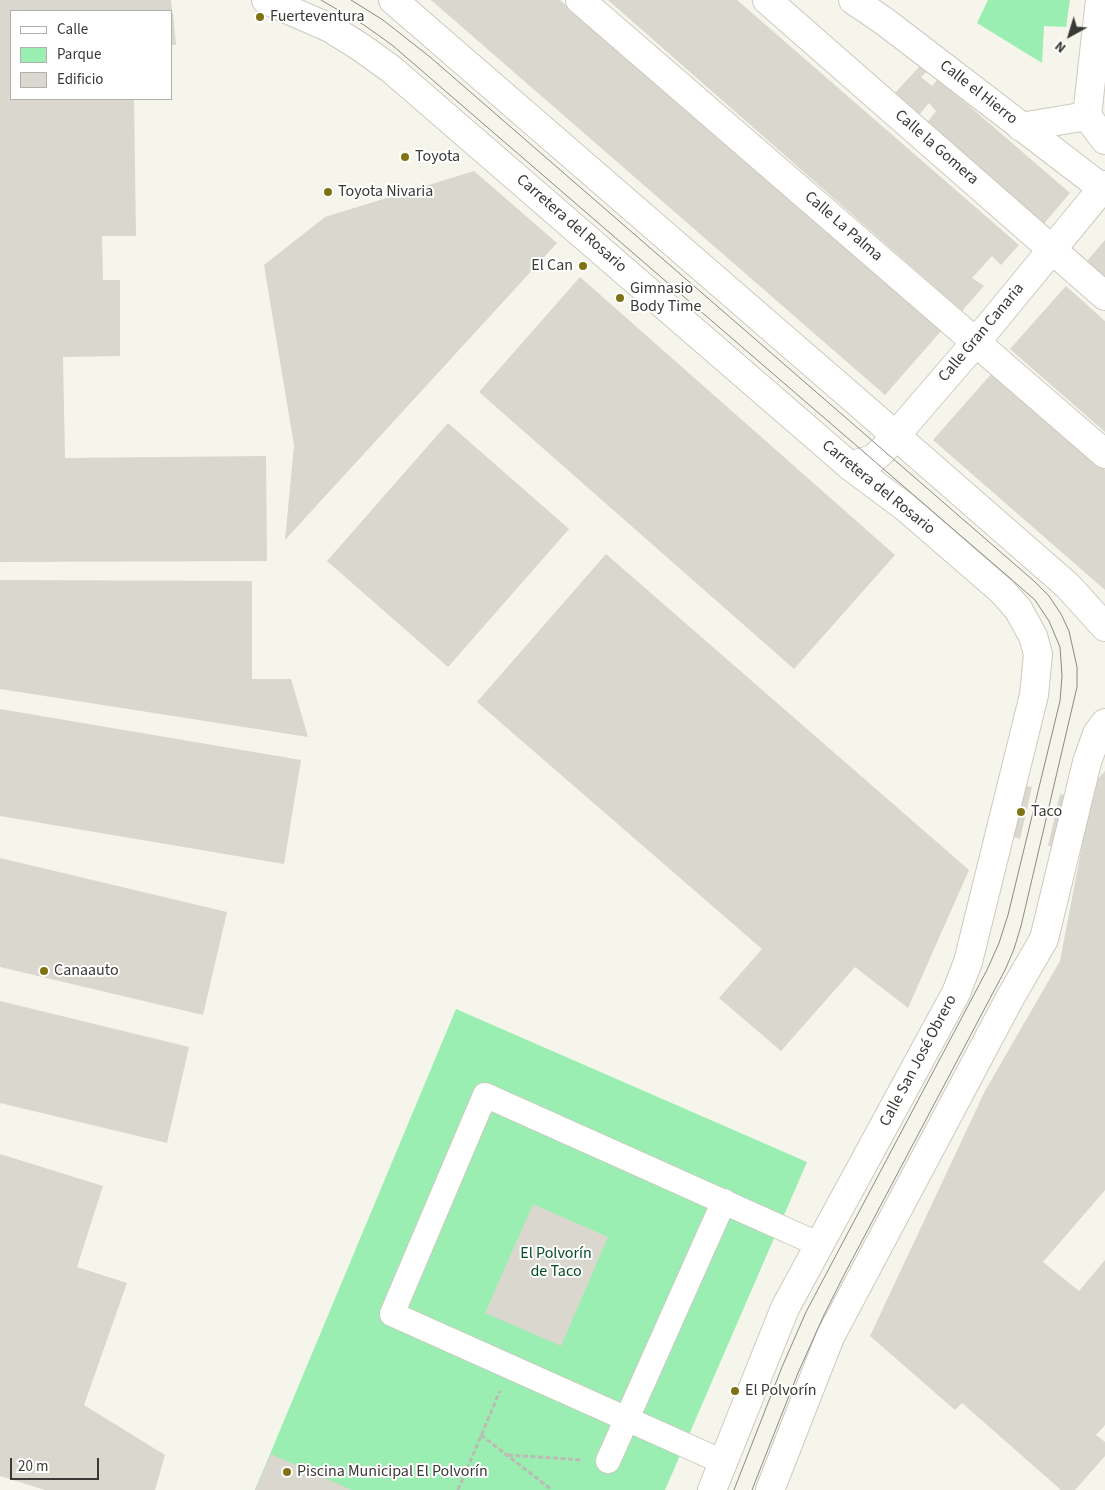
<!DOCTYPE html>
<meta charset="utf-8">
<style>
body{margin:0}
#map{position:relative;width:1105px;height:1490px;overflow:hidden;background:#f6f5eb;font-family:"Source Sans 3",sans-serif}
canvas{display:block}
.legend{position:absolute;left:10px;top:10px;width:162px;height:90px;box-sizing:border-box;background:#fff;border:1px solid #b0b0af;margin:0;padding:6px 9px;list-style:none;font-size:15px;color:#3a3936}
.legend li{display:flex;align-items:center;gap:10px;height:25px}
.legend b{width:25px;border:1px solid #b0b0af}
.north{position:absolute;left:1045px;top:10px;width:50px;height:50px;-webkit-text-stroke:4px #fff;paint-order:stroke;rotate:219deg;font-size:14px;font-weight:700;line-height:20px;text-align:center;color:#3a3936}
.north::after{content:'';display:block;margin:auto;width:18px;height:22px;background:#3a3936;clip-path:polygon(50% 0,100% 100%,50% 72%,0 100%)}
.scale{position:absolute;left:10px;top:1458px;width:89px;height:22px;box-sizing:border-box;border:2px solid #3a3936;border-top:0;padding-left:6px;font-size:15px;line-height:18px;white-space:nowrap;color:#3a3936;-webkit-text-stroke:4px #fff;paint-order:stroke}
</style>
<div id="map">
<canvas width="1105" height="1490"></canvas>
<ul class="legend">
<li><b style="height:6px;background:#fff"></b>Calle</li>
<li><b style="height:14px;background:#9aeeb1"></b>Parque</li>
<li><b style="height:14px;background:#d9d7ce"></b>Edificio</li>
</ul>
<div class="north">N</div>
<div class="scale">20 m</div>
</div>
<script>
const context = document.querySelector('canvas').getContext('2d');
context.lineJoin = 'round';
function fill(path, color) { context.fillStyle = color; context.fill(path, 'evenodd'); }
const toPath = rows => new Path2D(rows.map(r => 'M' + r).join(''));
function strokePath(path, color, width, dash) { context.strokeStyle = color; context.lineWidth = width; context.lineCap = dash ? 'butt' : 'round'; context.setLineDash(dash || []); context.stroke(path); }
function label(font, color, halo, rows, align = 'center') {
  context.font = font + ' "Source Sans 3",sans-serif'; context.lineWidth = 4; context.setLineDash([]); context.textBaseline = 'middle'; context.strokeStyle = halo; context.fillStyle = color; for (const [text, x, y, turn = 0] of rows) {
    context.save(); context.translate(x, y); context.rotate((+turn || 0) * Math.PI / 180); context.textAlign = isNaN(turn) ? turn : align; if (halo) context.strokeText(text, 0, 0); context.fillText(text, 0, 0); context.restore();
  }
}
fill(toPath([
 [988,0,1070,0,1066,27,1044,26,1042,63,977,23],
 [456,1009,807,1162,665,1490,255,1490]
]), '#9aeeb1');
fill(toPath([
 [0,0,171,0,172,11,11,11,11,99,134,99,136,236,102,236,103,280,120,280,120,356,63,357,65,458,266,456,267,561,0,562],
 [431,0,560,0,941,331,885,395],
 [608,0,737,0,1019,245,1001,265,992,256,972,278,984,286,962,311],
 [171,13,173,13,176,45,171,45],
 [921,65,928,70,921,77,932,86,938,79,1070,193,1042,226,927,123,936,111,929,103,918,116,894,94],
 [474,171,557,243,285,540,294,445,264,265,325,217],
 [1105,240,1105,277,1087,261],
 [580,277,895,555,794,669,479,392],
 [1066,286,1105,321,1105,432,1010,349],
 [993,372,1105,470,1105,590,933,440],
 [448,423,569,529,448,667,327,561],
 [606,554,969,870,908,1008,855,967,781,1051,719,998,762,949,477,702],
 [0,580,252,581,252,679,291,679,308,737,0,689],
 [0,709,301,760,284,864,0,816],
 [1105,771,1105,1190,1043,1262,1079,1291,1105,1260,1105,1425,1096,1435,1105,1442,1105,1456,1075,1490,1061,1490,962,1403,955,1410,870,1336,985,1091,1060,961,1094,783],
 [1021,785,1032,787,1020,839,1010,836],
 [1060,794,1071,796,1058,848,1048,846],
 [0,858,227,912,203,1015,0,967],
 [0,1001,189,1047,167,1143,0,1103],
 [0,1154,103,1186,77,1267,127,1283,84,1405,165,1455,155,1490,45,1490,0,1476],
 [533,1204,608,1237,561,1346,485,1313],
 [271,1454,352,1490,255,1490]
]), '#d9d7ce');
const pedestrian = toPath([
 [608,1461,724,1201],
 [723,1462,392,1314,485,1095,820,1245]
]);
const minor = toPath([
 [580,0,1105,454],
 [767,0,1105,296],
 [853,0,884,21,1102,188],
 [1087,116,1100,0],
 [1087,116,1105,140],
 [1021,127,1087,116],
 [850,466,873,459,883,450,976,342,1105,185],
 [712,1490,785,1308,956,993,968,962,1034,695,1038,654,1033,636,1018,609],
 [770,1490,830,1337,1010,998,1044,939,1087,762,1097,734,1105,723]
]);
const secondary = toPath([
 [266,0,330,28,362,48,391,69,850,466,905,507,1002,591,1018,609],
 [393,0,863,407,1068,586,1105,627]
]);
strokePath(pedestrian, '#cccac1', 26);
strokePath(minor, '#cccac1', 30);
strokePath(secondary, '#cccac1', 30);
strokePath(toPath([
 [481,1435,552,1490],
 [508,1455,582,1460],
 [458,1490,500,1391]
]), '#bcbbb3', 3, [5, 2.5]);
strokePath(pedestrian, '#fff', 24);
strokePath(minor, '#fff', 28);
strokePath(secondary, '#fff', 28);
strokePath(toPath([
 [321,0,364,25,392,45,1011,579,1035,600,1049,621,1060,647,1062,676,1060,701,1008,915,999,943,987,970,806,1312,782,1367,734,1490],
 [351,0,383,20,430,57,1034,581,1049,596,1061,614,1069,631,1077,667,1077,687,1021,926,1014,949,1005,970,845,1273,824,1315,798,1373,752,1490]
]), '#8b8a84', 1);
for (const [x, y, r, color] of [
 [260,17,5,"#7f7212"],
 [405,157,5,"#7f7212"],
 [328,192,5,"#7f7212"],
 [583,266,5,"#7f7212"],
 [620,298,5,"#7f7212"],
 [1021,812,5,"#7f7212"],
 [44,971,5,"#7f7212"],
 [735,1391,5,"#7f7212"],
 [287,1472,5,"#7f7212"]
]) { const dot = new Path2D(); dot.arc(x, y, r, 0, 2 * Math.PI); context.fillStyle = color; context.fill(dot); strokePath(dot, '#fff', 2); }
label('16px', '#3a3936', '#fff', [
 ["Fuerteventura",270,17],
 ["Toyota",415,157],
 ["Toyota Nivaria",338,192],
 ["El Can",573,266,"right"],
 ["Gimnasio",630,289],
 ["Body Time",630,307],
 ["Taco",1031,812],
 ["Canaauto",54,971],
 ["El Polvorín",745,1391],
 ["Piscina Municipal El Polvorín",297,1472]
], 'left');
label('16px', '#3a3936', '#fff', [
 ["Calle el Hierro",978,93,38],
 ["Calle la Gomera",936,148,41],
 ["Carretera del Rosario",571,224,41],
 ["Calle La Palma",843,227,41],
 ["Calle Gran Canaria",982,333,-50],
 ["Carretera del Rosario",878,488,39],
 ["Calle San José Obrero",919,1061,-62]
]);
label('16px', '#074d25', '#fff', [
 ["El Polvorín",556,1254],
 ["de Taco",556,1272]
]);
</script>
